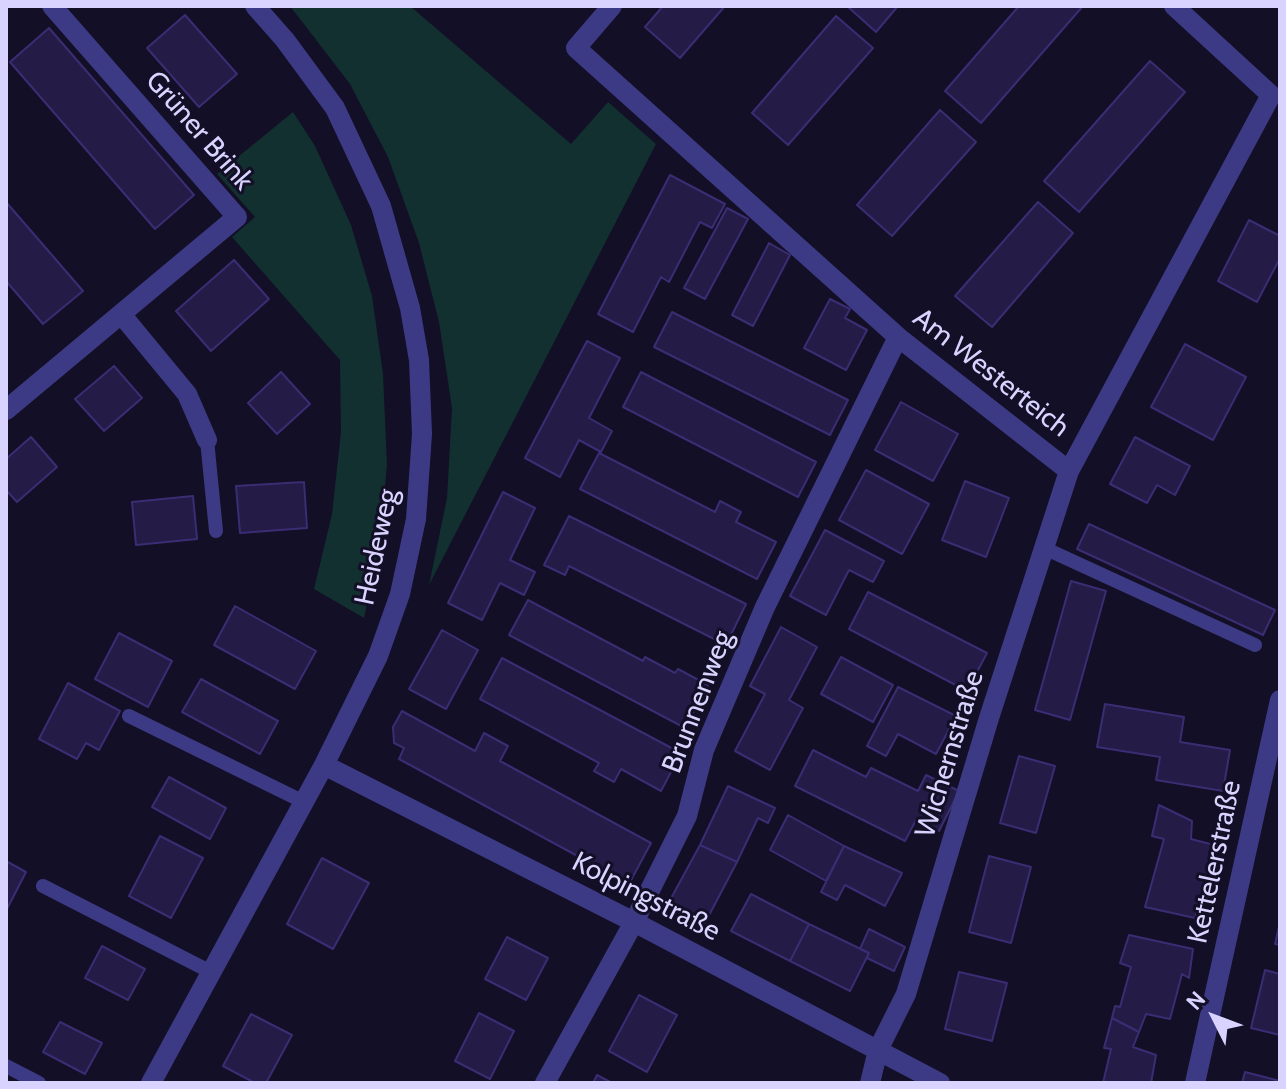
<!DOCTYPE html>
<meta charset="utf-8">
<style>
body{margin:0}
#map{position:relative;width:1286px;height:1089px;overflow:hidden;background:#130f26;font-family:Cabin,sans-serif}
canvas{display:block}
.frame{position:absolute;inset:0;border:8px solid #d9d4ff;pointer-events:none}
.north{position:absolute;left:1174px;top:977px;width:80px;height:80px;-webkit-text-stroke:6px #130f26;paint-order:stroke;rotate:312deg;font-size:22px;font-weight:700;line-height:32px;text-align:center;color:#d9d4ff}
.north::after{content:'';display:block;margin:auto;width:28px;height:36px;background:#d9d4ff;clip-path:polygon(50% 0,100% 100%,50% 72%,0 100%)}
</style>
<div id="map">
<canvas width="1286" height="1089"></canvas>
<div class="frame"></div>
<div class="north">N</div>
</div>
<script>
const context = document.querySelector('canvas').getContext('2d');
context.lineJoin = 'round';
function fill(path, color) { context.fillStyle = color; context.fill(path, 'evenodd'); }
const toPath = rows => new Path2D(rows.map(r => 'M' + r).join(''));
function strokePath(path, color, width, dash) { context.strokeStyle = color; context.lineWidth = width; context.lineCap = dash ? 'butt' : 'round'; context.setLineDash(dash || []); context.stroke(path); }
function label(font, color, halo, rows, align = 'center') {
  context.font = font + ' Cabin,sans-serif'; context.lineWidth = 6; context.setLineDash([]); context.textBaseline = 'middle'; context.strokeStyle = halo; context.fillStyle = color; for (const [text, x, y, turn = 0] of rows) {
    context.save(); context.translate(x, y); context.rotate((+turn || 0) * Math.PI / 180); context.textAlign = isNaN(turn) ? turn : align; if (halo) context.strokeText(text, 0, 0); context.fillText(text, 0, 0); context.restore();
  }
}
fill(toPath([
 [290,6,410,6,571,144,608,102,656,144,429,585,447,498,452,408,439,322,419,243,388,157,350,84],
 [293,112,315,146,351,225,372,296,383,374,387,465,379,547,364,618,314,589,332,514,341,432,340,360,232,237,255,217,217,174]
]), '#12302f');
const building = toPath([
 [663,6,725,6,680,58,645,27,663,6],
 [847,6,898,6,876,32,847,6],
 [1019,6,1083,6,981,123,945,91,1019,6],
 [185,15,237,74,199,107,147,48,185,15],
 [836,16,873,48,788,145,752,113,836,16],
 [49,28,194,195,155,229,10,62,49,28],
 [1150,61,1185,92,1079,212,1044,181,1150,61],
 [940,110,976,142,892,236,857,205,940,110],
 [670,175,725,204,712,228,700,222,669,282,661,277,633,332,598,314,670,175],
 [6,202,83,291,43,324,6,281,6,202],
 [1038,202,1073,233,992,327,955,296,1038,202],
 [727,208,748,219,705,299,684,288,727,208],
 [1249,220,1280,236,1280,258,1257,302,1218,281,1249,220],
 [769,243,790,255,753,326,732,315,769,243],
 [234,260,269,299,211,351,176,311,234,260],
 [830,299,850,309,845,318,867,330,846,370,804,348,830,299],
 [672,312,848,400,830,435,654,347,672,312],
 [587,341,620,358,589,418,612,431,601,452,579,440,560,477,525,458,587,341],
 [1185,344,1246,377,1213,440,1151,407,1185,344],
 [114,366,142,398,104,431,75,399,114,366],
 [281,372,310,404,277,434,248,403,281,372],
 [641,372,816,462,798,497,623,407,641,372],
 [901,402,958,434,933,481,875,450,901,402],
 [31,437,57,467,17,502,6,490,6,459,31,437],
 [1135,437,1190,466,1175,495,1157,485,1147,503,1110,484,1135,437],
 [599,453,715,512,720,501,741,512,736,522,776,542,757,579,580,489,599,453],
 [866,470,929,504,902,554,839,520,866,470],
 [965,481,1009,498,986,557,942,540,965,481],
 [304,482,307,528,240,533,236,486,304,482],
 [503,492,535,508,510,560,535,572,524,595,500,583,482,620,448,603,503,492],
 [193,496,197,539,136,545,132,502,193,496],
 [569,516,746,604,726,645,569,566,565,575,544,565,569,516],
 [1089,524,1275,610,1263,635,1077,549,1089,524],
 [825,530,884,561,873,582,849,570,826,615,790,596,825,530],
 [1071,581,1106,591,1070,720,1035,710,1071,581],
 [868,592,987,653,967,691,849,629,868,592],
 [528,600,643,661,645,657,675,673,678,669,708,685,685,728,509,635,528,600],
 [235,606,316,651,295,689,214,645,235,606],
 [781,627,817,647,789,700,803,708,770,770,735,751,765,694,750,686,781,627],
 [442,630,478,650,446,709,409,689,442,630],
 [119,633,172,661,148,707,95,679,119,633],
 [841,657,893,685,873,722,821,694,841,657],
 [502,658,681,753,661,791,621,769,614,782,594,771,599,763,480,699,502,658],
 [201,679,278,721,260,754,182,712,201,679],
 [68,683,120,711,99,750,86,743,77,759,39,739,68,683],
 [898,687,956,716,936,754,898,734,886,756,867,746,898,687],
 [1105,704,1184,717,1180,742,1230,750,1223,791,1156,780,1160,757,1097,747,1105,704],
 [402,711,475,751,484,733,508,746,500,761,651,843,629,884,399,759,404,748,394,743,393,727,402,711],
 [813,750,866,777,871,768,918,791,926,775,959,791,939,831,916,820,905,841,795,786,813,750],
 [1019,756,1055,766,1036,833,1000,823,1019,756],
 [169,777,226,808,210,839,152,807,169,777],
 [728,786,775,808,768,823,758,818,737,862,700,845,728,786],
 [1159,805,1192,821,1191,839,1214,845,1195,918,1145,907,1164,839,1152,836,1159,805],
 [788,815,844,846,826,881,770,850,788,815],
 [160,836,203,858,171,918,129,896,160,836],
 [700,845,737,862,705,923,669,902,700,845],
 [844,846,902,873,885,906,845,885,837,900,821,892,844,846],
 [989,856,1031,867,1011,943,969,932,989,856],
 [322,858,369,883,333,949,287,924,322,858],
 [6,861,26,872,6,911,6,861],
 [751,894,809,924,790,961,731,931,751,894],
 [1280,922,1280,945,1275,944,1280,922],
 [809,924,869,953,850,991,790,961,809,924],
 [869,929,905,947,894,971,867,958,869,953,860,949,869,929],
 [1129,935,1193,949,1189,978,1182,974,1170,1019,1146,1014,1139,1032,1112,1018,1115,1006,1120,1007,1131,967,1120,963,1129,935],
 [507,937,548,958,526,1000,485,979,507,937],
 [102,946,145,969,128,1000,85,978,102,946],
 [1265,970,1280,974,1280,1035,1251,1028,1265,970],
 [959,972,1007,983,992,1041,945,1029,959,972],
 [639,995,677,1015,647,1072,609,1051,639,995],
 [479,1013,514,1031,490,1079,455,1061,479,1013],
 [251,1014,292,1035,266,1083,255,1083,223,1066,251,1014],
 [1112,1018,1139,1032,1133,1047,1156,1055,1151,1083,1103,1083,1111,1049,1104,1048,1112,1018],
 [60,1022,102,1043,85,1074,43,1052,60,1022],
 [1245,1072,1280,1081,1280,1083,1242,1083,1245,1072],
 [597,1075,612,1083,593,1083,597,1075]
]);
fill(building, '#241b47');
strokePath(building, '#3b2d73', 2);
strokePath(toPath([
 [207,440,216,531],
 [1044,548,1255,645],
 [129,716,304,802],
 [43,886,211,972],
 [6,1066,39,1083]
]), '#3d3a85', 14);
strokePath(toPath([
 [612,6,576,48,898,337,1069,471],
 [121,314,187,394,207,440],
 [6,410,237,217,52,6],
 [324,765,634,922,940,1083],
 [151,1083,324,765,378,656,400,594,416,519,422,434,419,360,410,308,381,206,335,108,285,40,255,6],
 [545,1083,634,922,687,816,704,750,765,607,898,337],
 [870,1083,878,1050,906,994,989,718,1069,471,1271,95,1174,6],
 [1195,1083,1280,700]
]), '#3d3a85', 20);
label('28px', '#d9d4ff', '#130f26', [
 ["Grüner Brink",199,131,49],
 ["Am Westerteich",991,373,38],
 ["Heideweg",377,547,-78],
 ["Brunnenweg",698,702,-69],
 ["Wichernstraße",950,754,-73],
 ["Kettelerstraße",1215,862,-78],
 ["Kolpingstraße",646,897,27]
]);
</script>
